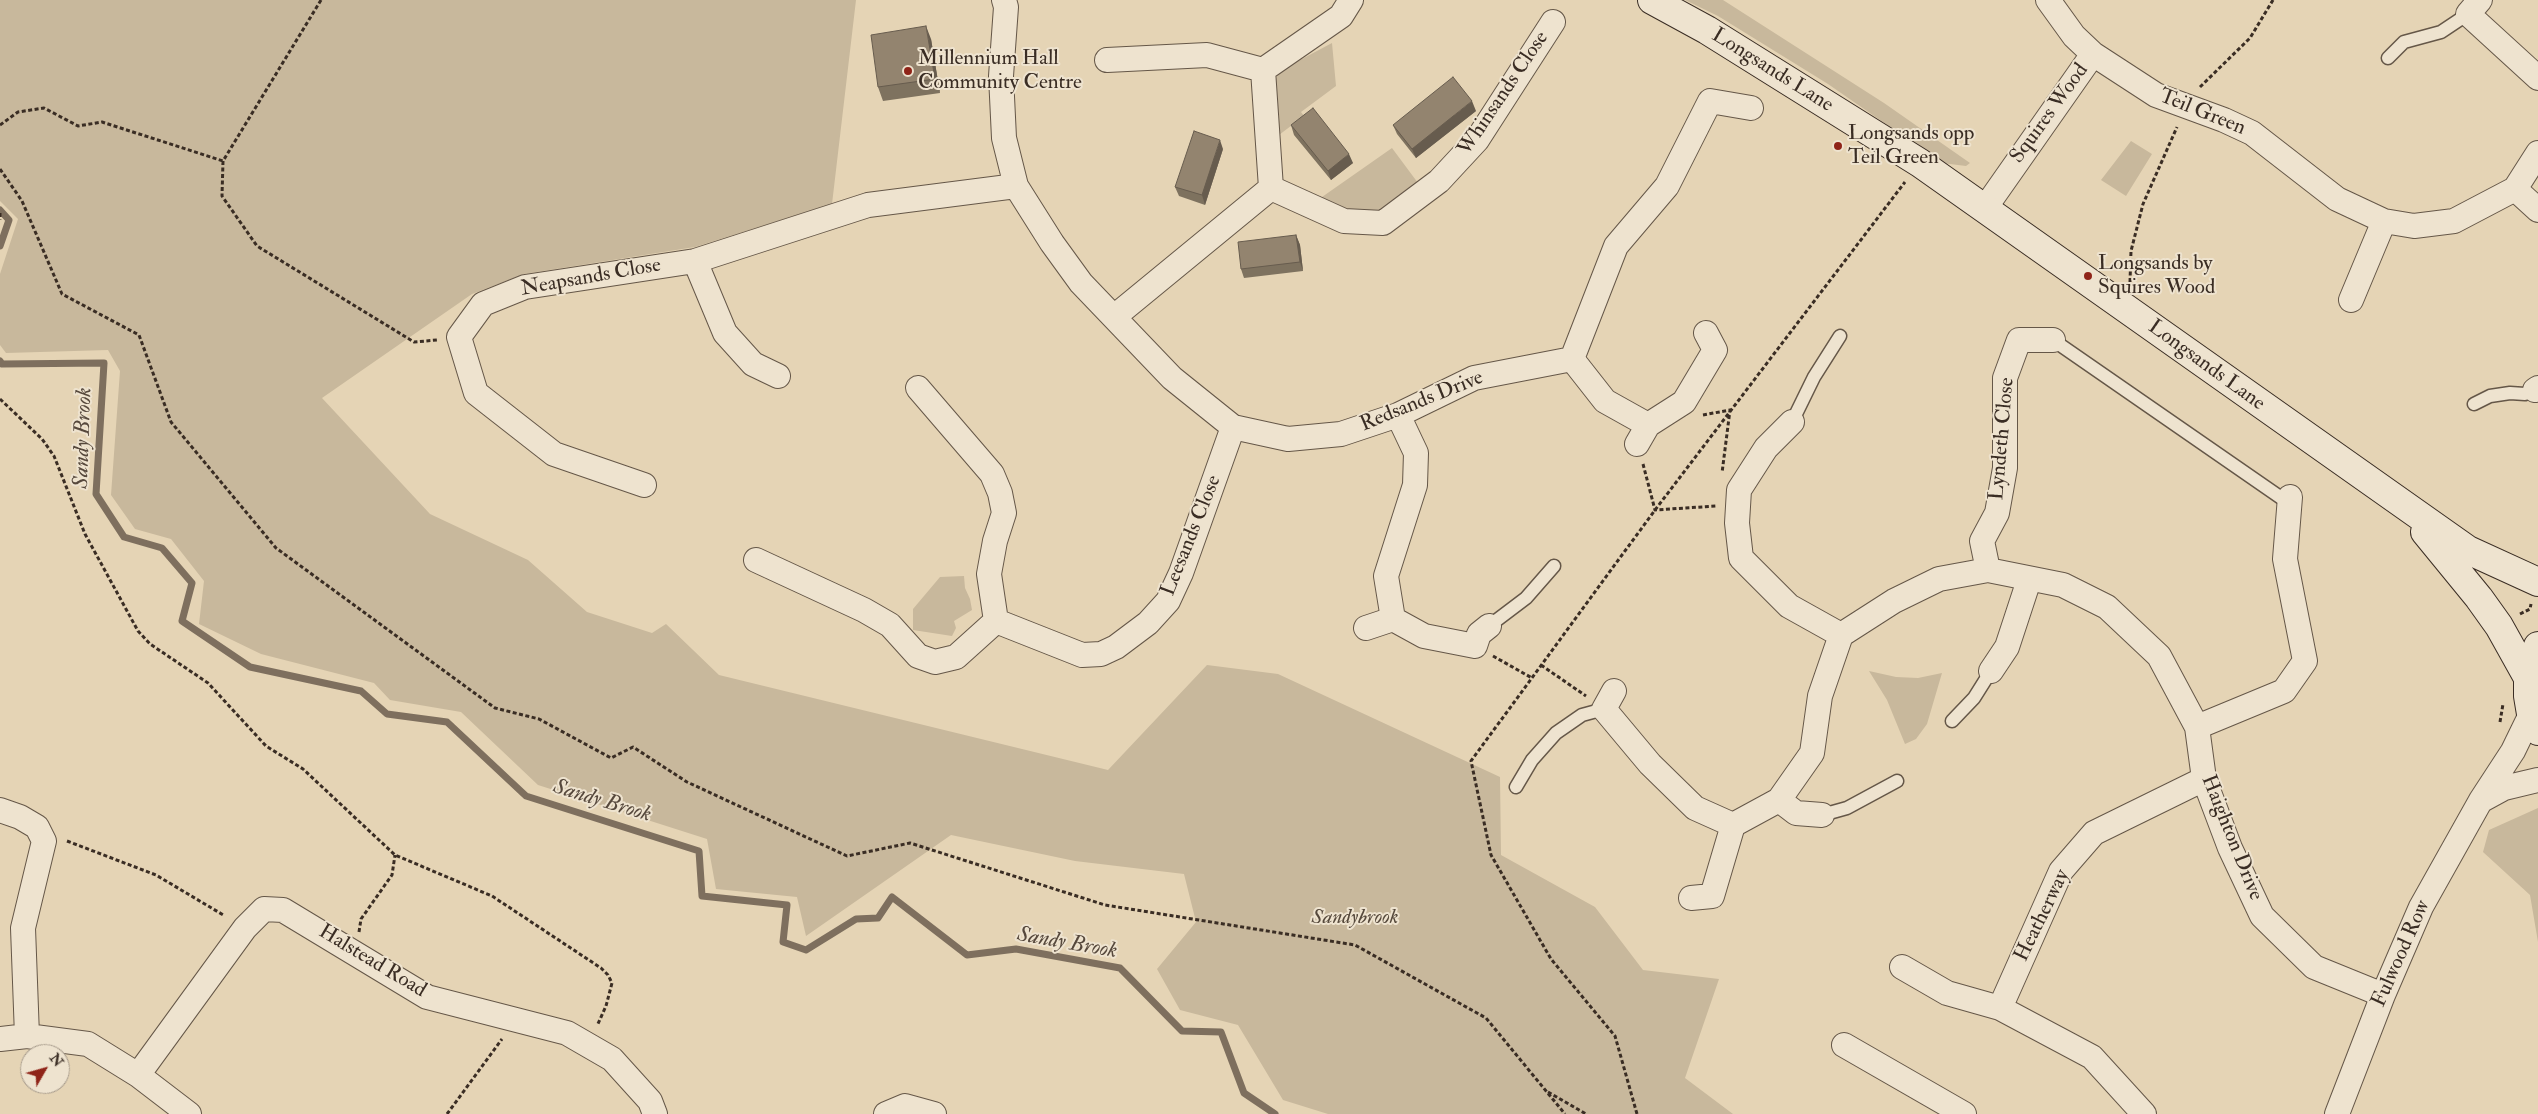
<!DOCTYPE html>
<style>
body{margin:0}
#map{position:relative;width:2538px;height:1114px;overflow:hidden;background:#e5d4b5;font-family:"IM FELL Double Pica",serif}
canvas{display:block}
.north{position:absolute;left:20px;top:1044px;width:50px;height:50px;box-sizing:border-box;background:#eee3cf;border:1px solid #a69a8b;border-radius:50%;rotate:52deg;font-size:14px;font-weight:700;line-height:20px;text-align:center;color:#3a2d24}
.north::after{content:'';display:block;margin:auto;width:18px;height:22px;background:#8f2418;clip-path:polygon(50% 0,100% 100%,50% 72%,0 100%)}
</style>
<div id="map">
<canvas width="2538" height="1114"></canvas>
<div class="north">N</div>
</div>
<script>
const context = document.querySelector('canvas').getContext('2d');
context.lineJoin = 'round';
function fill(path, color) { context.fillStyle = color; context.fill(path, 'evenodd'); }
const toPath = rows => new Path2D(rows.map(r => 'M' + r).join(''));
function strokePath(path, color, width, dash) { context.strokeStyle = color; context.lineWidth = width; context.lineCap = dash ? 'butt' : 'round'; context.setLineDash(dash || []); context.stroke(path); }
function label(font, color, halo, rows, align = 'center') {
  context.font = font + ' "IM FELL Double Pica",serif'; context.lineWidth = 4; context.setLineDash([]); context.textBaseline = 'middle'; context.strokeStyle = halo; context.fillStyle = color; for (const [text, x, y, turn = 0] of rows) {
    context.save(); context.translate(x, y); context.rotate((+turn || 0) * Math.PI / 180); context.textAlign = isNaN(turn) ? turn : align; if (halo) context.strokeText(text, 0, 0); context.fillText(text, 0, 0); context.restore();
  }
}
fill(toPath([
 [0,0,856,0,832,204,695,247,524,274,472,294,322,398,430,514,528,560,587,612,652,633,666,624,719,675,1108,770,1207,665,1278,674,1500,777,1501,855,1595,907,1643,970,1719,979,1685,1078,1733,1114,1328,1114,1283,1100,1238,1025,1180,1010,1157,969,1196,922,1184,874,1075,861,951,835,806,936,797,897,716,889,707,839,538,785,461,712,390,700,374,683,261,654,199,624,204,581,171,539,135,529,111,495,120,371,108,350,6,353,0,345,0,274,18,219,0,201],
 [1685,0,1723,0,1884,103,1970,163,1966,166,1942,163,1828,84,1718,16],
 [1332,43,1336,86,1301,112,1304,116,1279,135,1273,85,1277,76,1285,68],
 [2131,141,2152,154,2126,196,2101,180],
 [1392,148,1418,183,1391,206,1372,216,1350,212,1327,204,1322,197],
 [964,576,965,588,970,599,972,610,954,621,956,628,952,636,913,630,913,609,940,577],
 [1869,671,1896,677,1918,678,1942,673,1927,724,1916,739,1905,744,1887,700],
 [2538,808,2538,942,2530,895,2483,852,2489,830]
]), '#c8b89c');
strokePath(toPath([
 [0,210,9,220,0,246],
 [0,361,2,364,104,363,96,494,124,537,162,548,192,583,182,621,250,667,361,691,387,714,447,722,526,796,699,851,702,896,787,905,783,942,806,950,856,919,878,918,892,897,967,955,1016,949,1120,968,1182,1031,1221,1032,1244,1093,1275,1114]
]), '#7e6f5e', 7);
const service = toPath([
 [2388,58,2404,42,2441,32,2468,14],
 [2053,340,2290,504],
 [2474,404,2490,396,2510,393,2525,394,2535,390],
 [1792,422,1814,377,1840,336],
 [1489,626,1526,598,1554,566],
 [1952,721,1974,698,1991,671],
 [1516,787,1532,760,1556,733,1582,715,1604,709],
 [1822,815,1847,808,1897,781]
]);
const minor = toPath([
 [1004,0,1006,7,1001,76,1004,138,1016,186,1052,243,1081,283,1172,378,1233,427,1288,439,1341,434,1398,415,1474,378,1572,359,1616,246,1667,186,1710,101,1751,108],
 [2480,0,2468,14,2538,78],
 [2093,54,2156,95,2224,120,2252,133,2337,199,2384,221,2414,226,2454,221,2515,189,2538,153],
 [1107,60,1207,55,1263,70,1341,16,1351,0],
 [1271,188,1344,221,1383,223,1439,181,1477,140,1553,22],
 [2515,189,2538,210],
 [1985,208,2093,54,2074,36,2048,0],
 [695,261,725,333,753,364,778,376],
 [2351,300,2384,221],
 [1114,317,1271,188,1263,70],
 [1572,359,1605,401,1648,425],
 [918,388,992,474,1000,493,1004,513,995,541,989,574,996,621,1082,655,1101,654,1116,647,1148,623,1168,601,1181,573,1233,427],
 [2535,390,2538,388],
 [1792,422,1766,448,1739,490,1737,523,1741,558,1789,606,1841,635],
 [1637,444,1648,425,1684,402,1715,350,1706,333],
 [644,485,554,454,476,393,459,337,483,304,525,287,695,261,868,205,1016,186],
 [756,560,864,610,890,625,918,656,935,662,956,657,996,621],
 [1988,570,1982,541,1997,513,2005,468,2005,378,2019,340,2053,340],
 [1393,619,1386,576,1415,485,1416,453,1398,415],
 [1366,628,1393,619,1424,636,1475,646,1479,634,1489,626],
 [1991,671,2007,647,2029,580],
 [1614,691,1604,709,1650,764,1695,808,1733,825,1779,800,1812,753,1820,696,1841,635,1894,601,1939,579,1988,570,2063,585,2107,607,2159,656,2197,727,2204,779,2230,848,2262,916,2314,967,2383,995],
 [2197,727,2284,691,2305,661,2285,559,2290,497],
 [1779,800,1796,813,1822,815],
 [2482,800,2504,788,2538,780],
 [0,810,20,817,37,827,44,841,23,928,27,1036],
 [1691,898,1712,896,1733,825],
 [1902,967,1947,993,2000,1008,2092,1057,2144,1114],
 [2000,1008,2061,871,2094,833,2204,779],
 [0,1039,27,1036,88,1044,138,1075,189,1114],
 [1844,1045,1964,1114],
 [138,1075,245,928,264,909,283,910,427,997,567,1033,612,1059,650,1101,655,1114],
 [886,1114,905,1106,934,1114],
 [2337,1114,2383,995,2421,907,2481,800,2513,751,2531,714]
]);
const secondary = toPath([
 [1652,0,1707,30,1920,163,2468,550,2538,582],
 [2425,532,2479,598,2499,626,2528,678],
 [2538,646,2528,678,2528,696,2531,714,2538,731]
]);
strokePath(service, '#655748', 15);
strokePath(minor, '#655748', 26);
strokePath(secondary, '#3a2d24', 30);
strokePath(toPath([
 [321,0,223,161,222,196,257,246,414,342,437,340],
 [2200,87,2250,38,2273,0],
 [0,125,18,112,44,108,78,126,102,122,223,161],
 [0,169,22,201,62,294,139,335,171,422,276,548,495,708,539,719,611,758,633,747,687,782,847,856,910,843,1105,905,1355,945,1486,1018,1565,1114],
 [0,213,0,220],
 [2130,282,2131,251,2143,204,2177,127],
 [0,399,42,439,54,456,85,534,138,631,150,644,208,683,266,746,303,769,395,855,492,896,601,968,608,975,612,983,606,1006,597,1026],
 [1703,415,1730,410,1722,473],
 [1643,464,1655,510,1716,506],
 [2520,614,2530,609,2531,604],
 [1493,656,1532,678],
 [1541,665,1586,696],
 [2500,722,2503,704],
 [67,841,156,875,225,916],
 [359,932,361,919,392,875,395,855],
 [1548,1092,1586,1114],
 [447,1114,502,1039],
 [1637,1114,1615,1036,1551,959,1491,855,1471,761,1655,510,1905,182]
]), '#3a2d24', 3, [4, 2.5]);
strokePath(service, '#eee3cf', 12);
strokePath(minor, '#eee3cf', 24);
strokePath(secondary, '#eee3cf', 28);
fill(toPath([
 [931,39,940,93,883,101,878,87],
 [1476,111,1416,158,1397,134,1393,125],
 [1291,125,1353,163,1331,180,1294,135],
 [1223,149,1205,205,1179,196,1175,187],
 [1296,235,1300,245,1303,271,1244,278,1241,269]
]), '#7e725f');
fill(toPath([
 [926,26,931,39,940,93,935,79],
 [1472,101,1476,111,1416,158,1412,149],
 [1220,140,1223,149,1205,205,1202,195],
 [1349,154,1353,163,1331,180,1328,171],
 [1296,235,1300,245,1303,271,1300,262]
]), '#675c4e');
const building = toPath([
 [926,26,935,79,878,87,871,35,926,26],
 [1453,77,1472,101,1412,149,1393,125,1453,77],
 [1313,108,1349,154,1328,171,1291,125,1313,108],
 [1194,131,1220,140,1202,195,1175,187,1194,131],
 [1296,235,1300,262,1241,269,1238,242,1296,235]
]);
fill(building, '#93846f');
strokePath(building, '#675c4e', 1);
for (const [x, y, r, color] of [
 [908,71,5,"#8f2418"],
 [1838,146,5,"#8f2418"],
 [2088,276,5,"#8f2418"]
]) { const dot = new Path2D(); dot.arc(x, y, r, 0, 2 * Math.PI); context.fillStyle = color; context.fill(dot); strokePath(dot, '#eee3cf', 2); }
label('21px', '#3a2d24', '#eee3cf', [
 ["Millennium Hall",918,59],
 ["Community Centre",918,83],
 ["Longsands opp",1848,134],
 ["Teil Green",1848,158],
 ["Longsands by",2098,264],
 ["Squires Wood",2098,288]
], 'left');
label('21px', '#3a2d24', '#eee3cf', [
 ["Longsands Lane",1772,71,32],
 ["Whinsands Close",1504,94,-56],
 ["Teil Green",2202,113,22],
 ["Squires Wood",2050,114,-54],
 ["Neapsands Close",591,278,-10],
 ["Longsands Lane",2206,366,36],
 ["Redsands Drive",1422,402,-22],
 ["Lyndeth Close",2003,439,-85],
 ["Leesands Close",1192,536,-68],
 ["Haighton Drive",2231,838,68],
 ["Heatherway",2043,916,-64],
 ["Fulwood Row",2402,954,-66],
 ["Halstead Road",372,962,31]
]);
label('italic 21px', '#56493c', '#eee3cf', [
 ["Sandybrook",1355,918]
]);
label('italic 22px', '#56483c', '#eee3cf', [
 ["Sandy Brook",84,438,-88],
 ["Sandy Brook",602,802,17],
 ["Sandy Brook",1067,944,10]
]);
</script>
